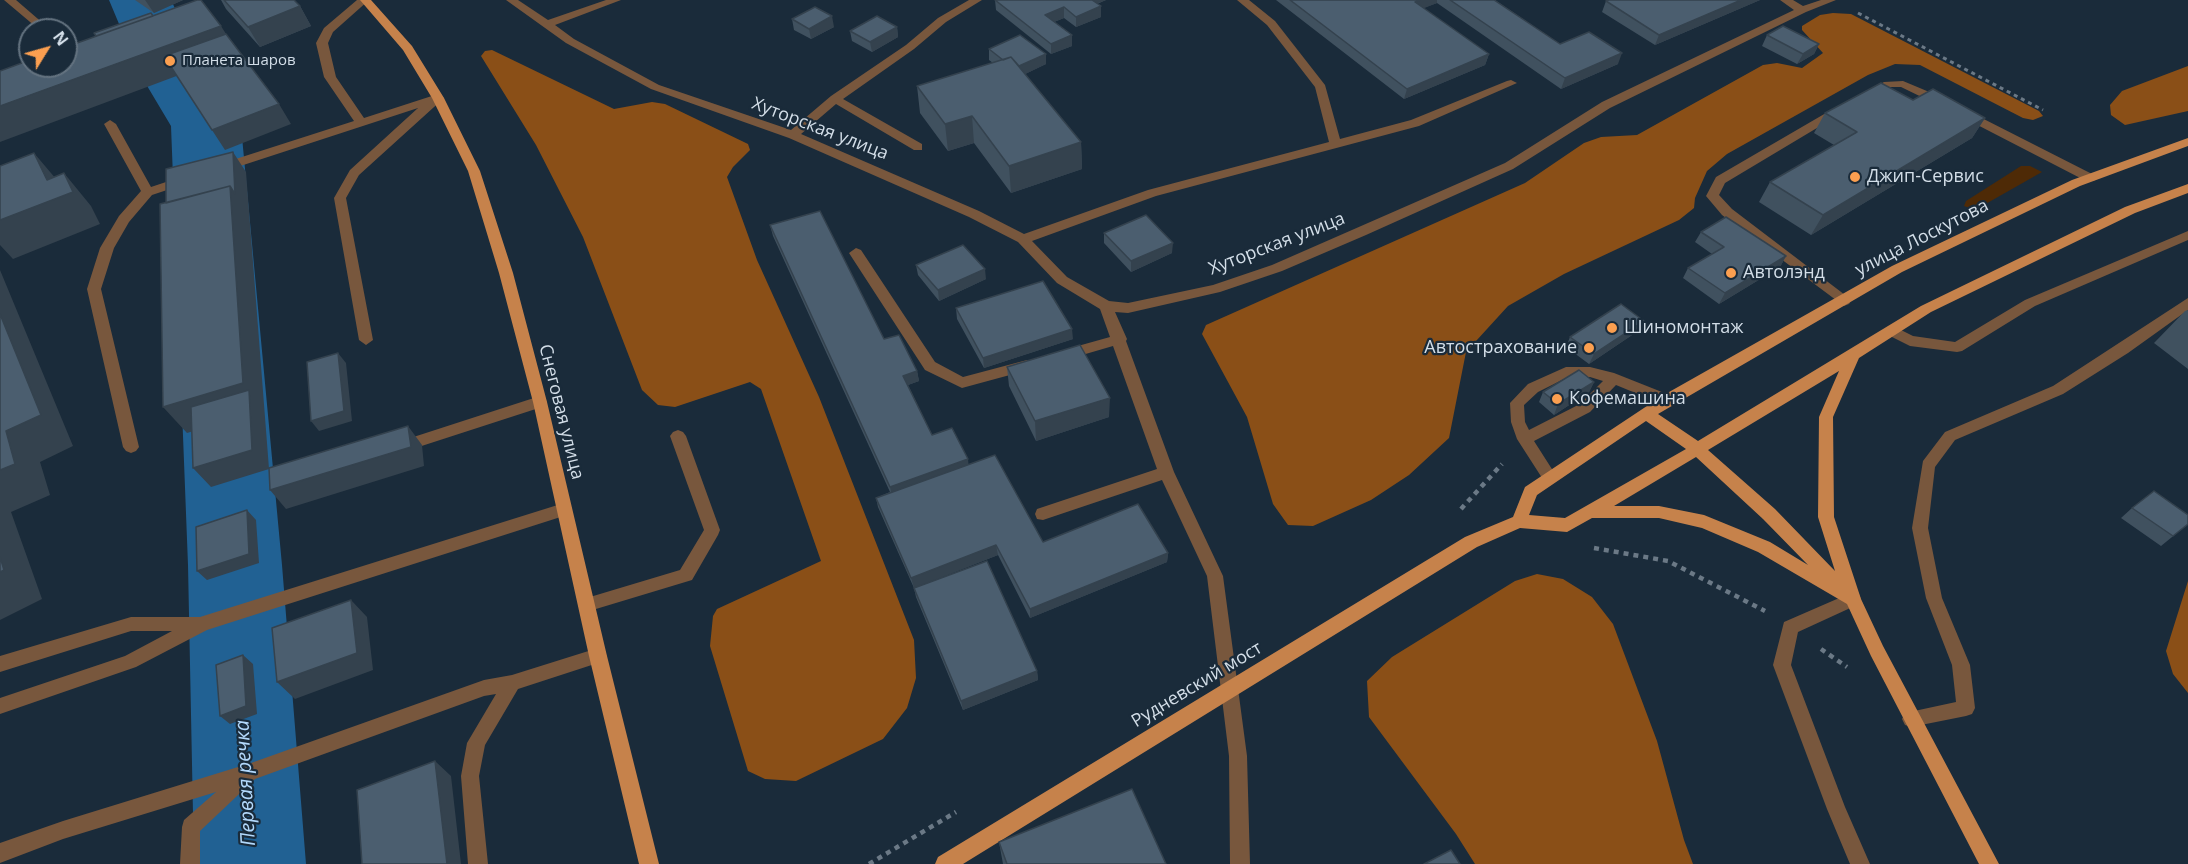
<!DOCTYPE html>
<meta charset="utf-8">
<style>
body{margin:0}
#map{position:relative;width:2188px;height:864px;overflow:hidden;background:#1a2b3a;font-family:"Open Sans",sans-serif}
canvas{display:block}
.north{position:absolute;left:18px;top:18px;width:60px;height:60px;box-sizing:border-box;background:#1a2b3a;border:2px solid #647380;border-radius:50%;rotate:53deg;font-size:16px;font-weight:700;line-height:24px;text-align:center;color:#d3dee8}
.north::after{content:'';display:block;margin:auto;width:21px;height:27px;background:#fb9f50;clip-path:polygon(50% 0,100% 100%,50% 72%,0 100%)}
</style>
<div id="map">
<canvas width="2188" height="864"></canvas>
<div class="north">N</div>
</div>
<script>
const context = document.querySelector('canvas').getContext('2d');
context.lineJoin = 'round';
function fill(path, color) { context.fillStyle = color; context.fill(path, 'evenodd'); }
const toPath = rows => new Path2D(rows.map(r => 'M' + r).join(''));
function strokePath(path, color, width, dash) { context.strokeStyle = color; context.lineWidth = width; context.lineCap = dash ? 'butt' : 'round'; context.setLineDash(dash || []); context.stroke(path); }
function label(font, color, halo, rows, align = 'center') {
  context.font = font + ' "Open Sans",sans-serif'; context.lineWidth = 4.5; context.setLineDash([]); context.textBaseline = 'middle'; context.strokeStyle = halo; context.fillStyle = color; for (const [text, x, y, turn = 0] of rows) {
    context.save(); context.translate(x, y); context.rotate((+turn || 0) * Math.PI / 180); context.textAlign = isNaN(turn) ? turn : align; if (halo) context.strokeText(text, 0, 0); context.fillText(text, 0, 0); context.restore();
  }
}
fill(toPath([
 [2021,166,2030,166,2042,172,1975,210,1964,206,1966,201]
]), '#4e2a06');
fill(toPath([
 [1833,13,1851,14,2039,111,2043,116,2033,120,2023,118,1920,65,1895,64,1868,75,1727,154,1707,171,1695,198,1694,208,1679,220,1564,274,1508,306,1466,352,1449,438,1409,475,1371,500,1313,526,1288,525,1273,504,1247,417,1202,334,1206,325,1525,183,1584,143,1601,137,1637,135,1763,65,1777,63,1802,68,1823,53,1802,30,1802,26,1820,15],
 [492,50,614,109,652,102,665,104,748,144,750,150,733,167,727,177,757,260,819,397,914,640,916,678,907,708,883,739,796,781,765,779,748,771,710,646,713,616,717,609,821,561,761,389,750,382,675,407,658,405,642,390,583,237,536,145,481,56,485,51],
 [2188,66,2188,111,2125,125,2111,115,2110,105,2122,91],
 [1537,574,1563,579,1592,597,1613,624,1657,741,1684,840,1693,864,1475,864,1456,834,1369,717,1367,681,1392,657,1515,581],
 [2188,581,2188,693,2173,674,2166,651]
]), '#8a4f17');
fill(toPath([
 [109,0,171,0,206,74,241,126,282,565,306,864,194,864,188,565,171,126,140,74,109,0]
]), '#216193');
strokePath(toPath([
 [1858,13,2043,110]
]), '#6b7986', 3, [4, 4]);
strokePath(toPath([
 [1461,509,1502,464],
 [1594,548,1668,561,1765,611],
 [1821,649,1847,667],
 [869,864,956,812]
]), '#6b7986', 4.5, [5, 5]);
fill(toPath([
 [4,0,16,0,45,25,44,27,36,27,4,0],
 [357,0,369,0,333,32,328,43,336,77,364,118,438,94,444,98,359,175,346,198,373,340,366,345,359,340,334,198,350,170,418,108,225,171,221,172,215,168,217,165,354,121,324,77,316,43,324,28,357,0],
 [506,0,518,0,548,20,606,0,621,0,555,25,574,39,659,85,791,130,831,96,906,45,938,18,969,0,982,0,946,22,914,49,843,99,922,144,922,150,914,150,836,104,801,134,979,211,1024,234,1148,190,1329,142,1315,87,1267,25,1237,0,1249,0,1275,21,1325,85,1340,139,1411,120,1507,81,1511,80,1517,83,1419,126,1156,196,1032,241,1067,277,1109,301,1128,303,1213,285,1272,265,1505,163,1602,102,1794,10,1780,0,1793,0,1803,6,1821,0,1836,0,1806,12,1610,108,1513,169,1366,235,1282,271,1220,292,1128,313,1115,312,1127,339,1126,341,1174,472,1223,576,1247,756,1250,864,1230,864,1229,756,1207,576,1162,480,1043,520,1037,519,1035,514,1037,509,1157,469,1113,346,1065,360,1058,355,1060,351,1110,337,1100,309,1057,283,1018,242,969,217,789,138,651,89,566,43,506,0],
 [1903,81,1946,99,1948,102,1942,106,1938,105,1901,87,1890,87,1867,98,1861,94,1884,82,1903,81],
 [1838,106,1842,107,1842,113,1725,183,1719,195,1732,209,1849,298,1851,301,1849,304,1844,306,1722,215,1706,196,1716,177,1838,106],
 [1966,110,2094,175,2096,178,2094,181,2086,181,1962,117,1960,114,1966,110],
 [110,120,116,124,151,187,184,176,190,180,188,183,152,195,129,222,114,248,101,289,139,447,136,451,131,453,126,451,123,447,87,289,100,248,119,216,141,191,104,124,110,120],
 [2188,231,2188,240,2035,306,1962,351,1957,352,1910,346,1886,334,1884,330,1891,325,1913,336,1955,342,2025,300,2188,231],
 [856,248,861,250,935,362,963,377,1027,360,1032,361,1034,365,1032,369,962,388,925,370,849,253,856,248],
 [2188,298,2188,310,2128,353,2063,394,1955,440,1935,467,1928,528,1942,598,1970,665,1975,708,1972,714,1966,716,1911,727,1905,725,1902,719,1905,713,1956,702,1952,665,1926,598,1912,528,1923,461,1945,432,2053,386,2188,298],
 [1566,367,1590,367,1614,373,1672,396,1674,400,1672,404,1667,406,1616,385,1590,412,1534,441,1557,477,1554,481,1549,483,1544,481,1517,439,1511,422,1510,403,1528,384,1566,367],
 [1568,377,1590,377,1603,381,1580,404,1529,430,1525,422,1524,405,1538,392,1568,377],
 [540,396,545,398,547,402,545,406,400,453,395,451,392,447,395,443,540,396],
 [678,430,683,432,686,436,720,530,718,535,692,580,586,612,580,610,578,605,580,600,680,570,704,530,670,436,673,432,678,430],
 [564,503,570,504,572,509,570,514,207,630,136,667,0,714,0,698,125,656,172,631,131,631,0,672,0,656,131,617,200,617,564,503],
 [1853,592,1859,594,1861,599,1859,604,1798,632,1791,665,1845,807,1870,864,1850,864,1827,809,1773,665,1784,622,1853,592],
 [598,648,604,651,607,656,604,661,518,689,485,745,479,776,488,864,468,864,461,776,467,743,496,694,484,696,255,779,200,831,200,864,180,864,182,827,184,820,216,792,63,839,0,863,0,843,63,821,251,763,484,680,512,675,598,648]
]), '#78573d');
fill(toPath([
 [360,0,371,0,412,46,444,98,480,171,513,273,547,402,607,656,659,864,639,864,589,656,533,402,499,273,468,171,432,98,403,50,360,0],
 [2188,138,2188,146,2080,186,1902,272,1658,414,1698,441,1921,306,2125,207,2188,184,2188,193,2135,213,1931,312,1859,358,1833,417,1834,517,1861,599,1883,646,1999,864,1979,864,1871,656,1847,604,1758,552,1702,528,1659,518,1592,518,1567,532,1520,528,1477,547,963,864,935,864,938,857,1465,537,1513,517,1525,487,1662,396,1892,266,2072,180,2188,138],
 [1839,371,1819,417,1818,517,1835,571,1775,509,1708,450,1839,371],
 [1646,421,1686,449,1565,518,1529,515,1537,495,1646,421],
 [1696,457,1763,519,1808,565,1770,542,1704,515,1659,506,1614,506,1696,457]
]), '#c6824b');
fill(toPath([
 [135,0,183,0,154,13],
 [221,0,294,0,300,6,311,26,260,47,226,9],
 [995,0,1106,0,1097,4,1101,17,1076,27,1064,18,1054,22,1072,46,1051,54,996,10],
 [1276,0,1495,0,1560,44,1618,64,1561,89,1437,3,1423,8,1489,54,1485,65,1404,99],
 [1609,0,1760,0,1655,45,1602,12,1606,1],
 [792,19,834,27,811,39,794,30],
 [897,27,898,37,872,52,852,41,850,31],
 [1767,35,1819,44,1814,54,1797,64,1762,46],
 [989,49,1046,54,1046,64,1025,74,1081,142,1082,169,1011,193,974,143,948,151,920,113,917,86,993,63,989,60],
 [1913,100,1985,118,1972,138,1811,235,1759,202,1770,182,1834,145,1814,133,1825,113],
 [770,225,917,371,919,381,908,385,932,435,968,459,968,464,1043,542,1168,553,1167,562,1030,618,998,555,914,588,878,507,876,498,890,492,773,236],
 [1701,232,1786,256,1780,267,1719,304,1683,278,1688,268,1712,254,1695,242],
 [1104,233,1172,253,1131,272,1104,243],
 [916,265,986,279,939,301,918,275],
 [956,308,1073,339,984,368,957,319],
 [2188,310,2188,369,2154,343,2185,311],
 [1638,331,1589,364,1566,347,1570,337],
 [1007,367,1109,417,1036,441,1009,386],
 [1594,382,1589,392,1554,415,1539,402,1543,392],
 [2132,508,2188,524,2161,546,2121,518],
 [914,588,1037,671,1038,680,963,710,916,597],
 [999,842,1166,864,1003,864]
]), '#40515f');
fill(toPath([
 [145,0,183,0,154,13],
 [1088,0,1106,0,1088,7],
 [1420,0,1437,0,1437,3,1412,13,1415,2],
 [1741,0,1760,0,1655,45,1659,35],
 [300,6,311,26,260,47,248,27],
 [1101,6,1101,17,1076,27,1076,17],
 [1064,7,1064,18,1046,25,1045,15],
 [832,16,834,27,811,39,809,29],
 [221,26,238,53,0,142,0,106],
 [897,27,898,37,872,52,870,42],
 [1072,35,1072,46,1051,54,1051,44],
 [1819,44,1814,54,1797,64,1803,54],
 [1622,53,1618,64,1561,89,1565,78],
 [1046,54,1046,64,1015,79,1014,68],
 [1489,54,1485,65,1404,99,1407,89],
 [279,104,291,124,225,150,212,130],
 [972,116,974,143,948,151,945,124],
 [1985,118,1972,138,1811,235,1823,215],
 [1081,142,1082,169,1011,193,1009,166],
 [233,152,246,172,269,469,211,487,193,468,250,414,187,433,163,407,230,186],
 [34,153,62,186,64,173,91,206,100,224,13,259,0,245,0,220,47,180],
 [1173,243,1172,253,1131,272,1131,261],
 [1786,256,1780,267,1719,304,1725,293],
 [985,269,986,279,939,301,938,290],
 [0,270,73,446,40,462,50,495,11,512,42,599,0,620,0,470,6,431,0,314],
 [1644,321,1638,331,1589,364,1594,354],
 [1072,329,1073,339,984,368,983,358],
 [338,353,346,363,352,421,319,431,311,421],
 [917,371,919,381,905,386,903,376],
 [1594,382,1589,392,1554,415,1558,404],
 [1110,398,1109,417,1036,441,1035,421],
 [408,426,422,445,424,466,286,509,270,490],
 [968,459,969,469,892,497,890,487],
 [247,510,256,520,259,563,207,580,197,571],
 [996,545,998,555,914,588,911,578],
 [1168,553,1167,562,1030,618,1030,609],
 [351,600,367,617,373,670,295,699,277,682],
 [243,655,253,664,257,714,230,724,220,716],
 [1037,671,1038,680,963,710,961,701],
 [435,761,451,776,461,864,446,864]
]), '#34424e');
const building = toPath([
 [197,0,201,0,221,26,0,106,0,71,30,60,30,66,66,66,66,47,197,0],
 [224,0,294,0,300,6,248,27,224,0],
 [995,0,1092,0,1101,6,1076,17,1064,7,1045,15,1072,35,1051,44,995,0],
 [1290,0,1420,0,1415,2,1489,54,1407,89,1290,0],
 [1450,0,1494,0,1560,44,1589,32,1622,53,1565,78,1450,0],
 [1609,0,1741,0,1659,35,1606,1,1609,0],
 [815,7,832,16,809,29,792,19,815,7],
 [151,13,153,16,96,36,94,33,151,13],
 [877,16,897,27,870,42,850,31,877,16],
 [1783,26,1819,44,1803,54,1767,35,1783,26],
 [226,34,279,104,212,130,164,56,226,34],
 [1020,35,1046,54,1019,66,1011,57,1003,60,989,49,1020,35],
 [1011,57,1081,142,1009,166,972,116,945,124,917,86,1011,57],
 [1881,83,1913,100,1933,89,1985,118,1823,215,1770,182,1857,132,1825,113,1881,83],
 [233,152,235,194,230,186,166,203,166,169,233,152],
 [34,153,47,180,64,173,73,192,0,220,0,166,34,153],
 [230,186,243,383,163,407,160,204,230,186],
 [820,211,884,339,899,335,917,371,903,376,932,435,952,428,968,459,890,487,770,225,820,211],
 [1146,215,1173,243,1131,261,1104,233,1146,215],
 [1726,217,1786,256,1725,293,1688,268,1724,247,1701,232,1726,217],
 [963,245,985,269,938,290,916,265,963,245],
 [1043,281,1072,329,983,358,956,308,1043,281],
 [1621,304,1644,321,1594,354,1570,337,1621,304],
 [0,314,41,415,6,431,15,464,0,470,0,314],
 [1080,345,1110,398,1035,421,1007,367,1080,345],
 [338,353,344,411,311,421,307,362,338,353],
 [1579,370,1594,382,1558,404,1543,392,1579,370],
 [249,390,252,450,193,468,191,407,249,390],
 [408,426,411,447,270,490,269,468,408,426],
 [995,455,1043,542,1138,504,1168,553,1030,609,996,545,911,578,876,498,995,455],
 [2154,491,2188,515,2188,524,2173,536,2132,508,2154,491],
 [247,510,249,554,197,571,196,527,247,510],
 [0,557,4,570,0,572,0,557],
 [987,561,1037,671,961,701,914,588,987,561],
 [351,600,357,653,277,682,272,628,351,600],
 [243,655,246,706,220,716,216,665,243,655],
 [435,761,447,864,362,864,357,790,435,761],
 [1132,789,1166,864,1007,864,999,842,1132,789],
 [1451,850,1460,864,1424,864,1451,850]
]);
fill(building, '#4b5e6f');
strokePath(building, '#34424e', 1.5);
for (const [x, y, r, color] of [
 [170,61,6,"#fb9f50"],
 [1855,177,6,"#fb9f50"],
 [1731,273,6,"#fb9f50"],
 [1612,328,6,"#fb9f50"],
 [1589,348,6,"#fb9f50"],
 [1557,399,6,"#fb9f50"]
]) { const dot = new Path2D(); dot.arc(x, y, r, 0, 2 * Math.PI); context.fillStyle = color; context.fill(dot); strokePath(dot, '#1a2b3a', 2); }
label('15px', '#d3dee8', '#1a2b3a', [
 ["Планета шаров",182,61]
], 'left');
label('18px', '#d3dee8', '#1a2b3a', [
 ["Хуторская улица",820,129,21],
 ["улица Лоскутова",1922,238,-27],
 ["Хуторская улица",1277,244,-21],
 ["Снеговая улица",561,412,76],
 ["Рудневский мост",1197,685,-31]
]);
label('18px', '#d3dee8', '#1a2b3a', [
 ["Джип-Сервис",1867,177],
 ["Автолэнд",1743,273],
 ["Шиномонтаж",1624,328],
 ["Автострахование",1577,348,"right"],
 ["Кофемашина",1569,399]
], 'left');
label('italic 20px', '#b2d8fb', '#1a2b3a', [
 ["Первая речка",246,783,-93]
]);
</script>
